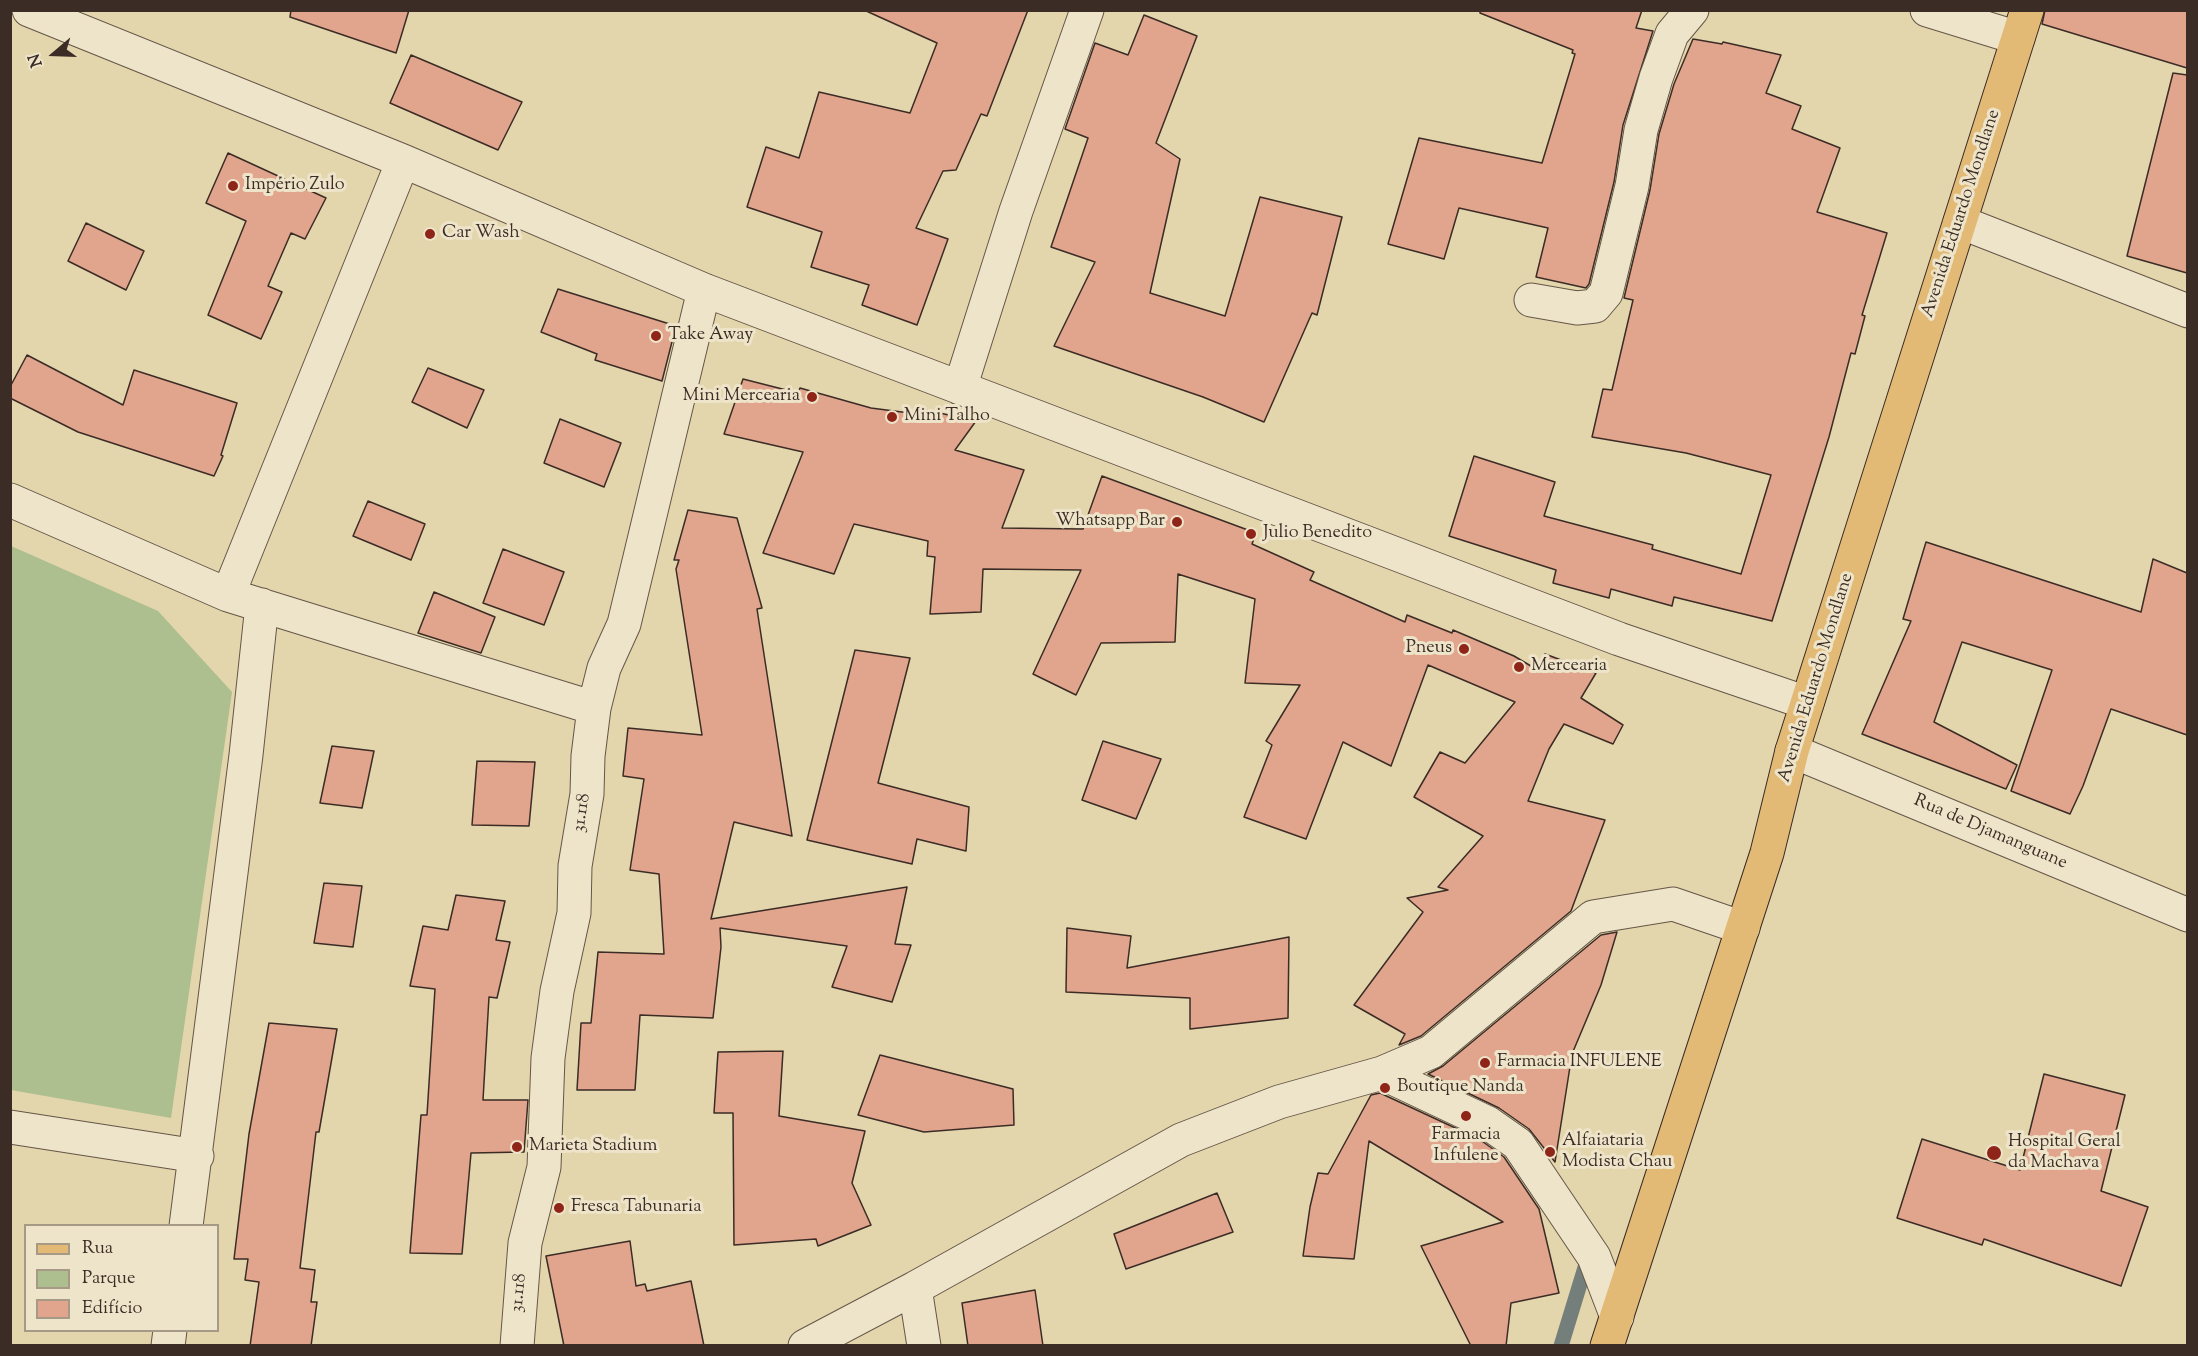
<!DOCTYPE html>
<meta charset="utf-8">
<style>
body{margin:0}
#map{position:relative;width:2198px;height:1356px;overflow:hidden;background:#e3d5ac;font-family:"Sorts Mill Goudy",serif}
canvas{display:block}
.frame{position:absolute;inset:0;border:12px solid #3b2c25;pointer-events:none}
.legend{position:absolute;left:24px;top:1224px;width:195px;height:108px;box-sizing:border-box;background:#ede4c9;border:2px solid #a69a87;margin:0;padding:8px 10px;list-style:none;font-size:18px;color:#3b2c25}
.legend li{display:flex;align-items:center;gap:12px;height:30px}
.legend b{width:30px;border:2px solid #a69a87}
.north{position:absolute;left:24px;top:24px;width:60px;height:60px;-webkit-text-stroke:4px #ede4c9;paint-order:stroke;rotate:251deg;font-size:16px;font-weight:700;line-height:24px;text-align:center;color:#3b2c25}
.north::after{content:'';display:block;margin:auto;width:21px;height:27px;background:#3b2c25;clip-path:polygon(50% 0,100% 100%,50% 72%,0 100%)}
</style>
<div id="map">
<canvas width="2198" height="1356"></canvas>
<div class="frame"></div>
<ul class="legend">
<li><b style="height:8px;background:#e2ba76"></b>Rua</li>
<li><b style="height:16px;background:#adbe8f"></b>Parque</li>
<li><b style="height:16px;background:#e1a48d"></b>Edifício</li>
</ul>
<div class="north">N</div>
</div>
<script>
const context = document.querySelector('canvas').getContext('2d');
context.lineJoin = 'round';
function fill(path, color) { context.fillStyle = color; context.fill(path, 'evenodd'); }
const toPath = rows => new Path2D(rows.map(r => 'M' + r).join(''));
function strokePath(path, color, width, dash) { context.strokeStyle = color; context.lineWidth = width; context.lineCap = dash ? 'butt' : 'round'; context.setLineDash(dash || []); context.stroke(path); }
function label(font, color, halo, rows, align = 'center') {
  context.font = font + ' "Sorts Mill Goudy",serif'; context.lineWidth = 6; context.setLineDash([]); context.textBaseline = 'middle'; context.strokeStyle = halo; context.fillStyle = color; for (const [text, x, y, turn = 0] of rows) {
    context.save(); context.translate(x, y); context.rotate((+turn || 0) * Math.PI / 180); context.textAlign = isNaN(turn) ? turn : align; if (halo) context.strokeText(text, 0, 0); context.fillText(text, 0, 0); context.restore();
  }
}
fill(toPath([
 [11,546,158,611,232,692,171,1118,11,1090]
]), '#adbe8f');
strokePath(toPath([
 [1561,1346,1587,1261]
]), '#747f7b', 15);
const building = toPath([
 [291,10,409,10,396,53,290,17,291,10],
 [864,10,1028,10,987,116,981,114,956,170,943,171,916,228,948,239,917,325,862,305,869,285,811,267,822,232,747,207,766,147,799,158,819,92,910,113,937,43,864,10],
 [1480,10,1642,10,1636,28,1653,31,1623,125,1614,182,1589,284,1586,288,1536,277,1548,228,1459,208,1444,259,1388,244,1419,138,1542,163,1575,54,1572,53,1573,50,1480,13,1480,10],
 [2045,10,2187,10,2187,68,2042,24,2045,10],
 [1144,15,1197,36,1156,143,1180,159,1150,293,1225,316,1260,197,1342,217,1317,315,1312,313,1264,422,1203,397,1054,346,1095,262,1051,247,1088,138,1065,129,1095,43,1128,55,1144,15],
 [1693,39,1722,44,1723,42,1781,55,1766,93,1801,106,1792,129,1840,148,1817,212,1887,233,1862,315,1865,316,1855,354,1851,353,1829,437,1772,621,1674,597,1672,606,1611,589,1609,598,1553,583,1556,570,1449,536,1474,456,1555,482,1544,516,1653,545,1652,549,1741,574,1771,475,1686,453,1592,437,1603,389,1612,390,1633,300,1624,298,1650,190,1659,134,1674,84,1693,39],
 [411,55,522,102,498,150,390,103,411,55],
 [2173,73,2187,75,2187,273,2127,256,2173,73],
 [228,153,326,198,305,239,291,233,268,286,282,292,261,339,208,315,246,221,206,203,228,153],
 [86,223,144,251,126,290,68,261,86,223],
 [558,289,676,326,662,381,595,360,597,354,541,332,558,289],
 [27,355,123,405,134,370,237,403,221,455,223,456,214,476,78,432,10,398,10,387,27,355],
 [428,368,484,390,467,428,412,402,428,368],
 [743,379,798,393,800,388,871,408,925,415,926,410,976,421,955,450,1024,470,1002,528,1083,529,1102,476,1256,533,1252,544,1314,572,1310,580,1405,622,1407,615,1452,633,1453,630,1514,656,1536,669,1545,654,1596,673,1581,698,1623,725,1613,744,1564,724,1549,749,1528,801,1605,820,1571,911,1421,1036,1399,1045,1405,1034,1354,1005,1423,912,1407,898,1448,890,1438,887,1483,836,1414,797,1440,752,1465,763,1515,702,1428,665,1391,766,1343,742,1306,839,1244,817,1272,745,1266,741,1300,685,1245,683,1255,599,1178,574,1175,642,1101,643,1076,695,1033,674,1081,570,983,569,981,612,930,614,935,557,927,556,928,541,854,524,834,574,763,553,803,452,724,434,743,379],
 [560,419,621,443,604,487,544,463,560,419],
 [368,501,425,524,411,560,353,536,368,501],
 [688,510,737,518,762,608,757,609,792,836,734,822,711,919,907,887,895,944,911,945,892,1002,832,987,847,946,720,928,721,947,713,1018,640,1015,635,1090,577,1090,581,1023,591,1023,598,952,664,954,659,874,630,870,644,779,623,776,628,728,702,735,676,569,679,560,674,560,688,510],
 [1926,542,2141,612,2153,559,2187,573,2187,735,2111,709,2083,786,2070,814,2011,791,2052,670,1962,642,1934,722,2017,765,2006,789,1862,734,1911,621,1903,619,1926,542],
 [503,549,564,572,544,625,483,603,503,549],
 [434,592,495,617,481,653,418,633,434,592],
 [855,650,910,658,878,783,969,807,966,851,917,839,912,864,807,840,855,650],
 [1103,741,1161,759,1136,819,1082,800,1103,741],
 [332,746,374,751,362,808,320,803,332,746],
 [477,761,535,762,529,826,472,825,477,761],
 [324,883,362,886,353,947,314,943,324,883],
 [456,895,505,901,496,940,510,942,497,998,489,997,483,1100,528,1100,524,1152,471,1153,462,1254,410,1253,421,1115,427,1115,435,989,410,986,423,926,448,930,456,895],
 [1067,928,1131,936,1127,968,1289,937,1288,1018,1190,1029,1190,998,1066,992,1067,928],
 [1617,932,1601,985,1572,1054,1555,1162,1529,1129,1499,1108,1428,1074,1443,1066,1601,935,1617,932],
 [269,1023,337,1029,319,1132,316,1132,300,1268,315,1270,311,1302,317,1302,311,1346,250,1346,259,1282,245,1280,248,1259,234,1259,249,1134,269,1023],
 [783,1051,779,1116,865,1131,852,1183,871,1225,818,1246,816,1239,734,1245,733,1113,714,1113,718,1052,783,1051],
 [880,1055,1013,1089,1014,1125,924,1132,858,1115,880,1055],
 [2044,1074,2125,1095,2101,1191,2148,1207,2121,1286,1984,1239,1982,1245,1897,1218,1922,1139,2020,1170,2044,1074],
 [1380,1093,1479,1139,1504,1157,1539,1209,1559,1293,1511,1303,1506,1346,1471,1346,1421,1246,1503,1222,1369,1141,1354,1259,1303,1256,1310,1207,1318,1173,1328,1174,1371,1095,1380,1093],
 [1217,1193,1233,1232,1126,1269,1114,1234,1217,1193],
 [630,1241,636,1286,645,1284,647,1291,691,1281,704,1346,564,1346,546,1256,630,1241],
 [1035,1290,1043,1346,968,1346,962,1303,1035,1290]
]);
fill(building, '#e1a48d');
strokePath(building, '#3b2c25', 1.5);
const street = toPath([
 [29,10,403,161,704,290,1619,639,1807,703],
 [1927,10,2018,38],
 [1960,222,2188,311],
 [1531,300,1577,308,1595,306,1606,293,1632,186,1641,130,1656,78,1672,34,1692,10],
 [960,388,1016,211,1087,10],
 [10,500,228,595,594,708],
 [228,595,403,161],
 [1792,751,2188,915],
 [1382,1073,1431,1052,1593,917,1673,904,1743,928],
 [10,1127,197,1156],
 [186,1226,246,755,262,605],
 [915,1288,924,1346],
 [168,1346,170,1330],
 [517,1346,525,1243,544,1167,548,1058,557,991,574,913,575,866,587,794,588,756,594,708,604,668,624,624,704,290],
 [805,1346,915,1288,1181,1140,1279,1102,1382,1073,1488,1123,1518,1144,1594,1257,1617,1317]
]);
const primary = toPath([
 [1607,1346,1767,853,1792,751,2027,10]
]);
strokePath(street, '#655647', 35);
strokePath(primary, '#3b2c25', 35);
strokePath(street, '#ede4c9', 33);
strokePath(primary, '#e2ba76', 33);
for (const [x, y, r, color] of [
 [233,186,6,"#8f2418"],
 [430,234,6,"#8f2418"],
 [656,336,6,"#8f2418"],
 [812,397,6,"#8f2418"],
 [892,417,6,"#8f2418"],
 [1177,522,6,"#8f2418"],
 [1251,534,6,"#8f2418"],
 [1464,649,6,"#8f2418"],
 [1519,667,6,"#8f2418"],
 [1485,1063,6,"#8f2418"],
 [1385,1088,6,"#8f2418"],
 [1466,1116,6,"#8f2418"],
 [517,1147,6,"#8f2418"],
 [1550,1152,6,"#8f2418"],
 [1994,1153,8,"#8f2418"],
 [559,1208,6,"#8f2418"]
]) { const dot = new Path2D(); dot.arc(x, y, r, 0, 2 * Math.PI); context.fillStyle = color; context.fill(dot); strokePath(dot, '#ede4c9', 2); }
label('18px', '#3b2c25', '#ede4c9', [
 ["Império Zulo",245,186],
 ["Car Wash",442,234],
 ["Take Away",668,336],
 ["Mini Mercearia",800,397,"right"],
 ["Mini Talho",904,417],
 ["Whatsapp Bar",1165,522,"right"],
 ["Julio Benedito",1263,534],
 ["Pneus",1452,649,"right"],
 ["Mercearia",1531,667],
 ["Farmacia INFULENE",1497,1063],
 ["Boutique Nanda",1397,1088],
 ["Farmacia",1466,1136,"center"],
 ["Infulene",1466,1157,"center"],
 ["Alfaiataria",1562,1142],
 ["Modista Chau",1562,1163],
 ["Hospital Geral",2008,1143],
 ["da Machava",2008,1164],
 ["Marieta Stadium",529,1147],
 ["Fresca Tabunaria",571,1208]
], 'left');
label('18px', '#3b2c25', '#ede4c9', [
 ["Avenida Eduardo Mondlane",1962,214,-72],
 ["Avenida Eduardo Mondlane",1817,678,-73],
 ["31.118",583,813,-82],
 ["Rua de Djamanguane",1990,833,23],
 ["31.118",520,1293,-85]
]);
</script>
